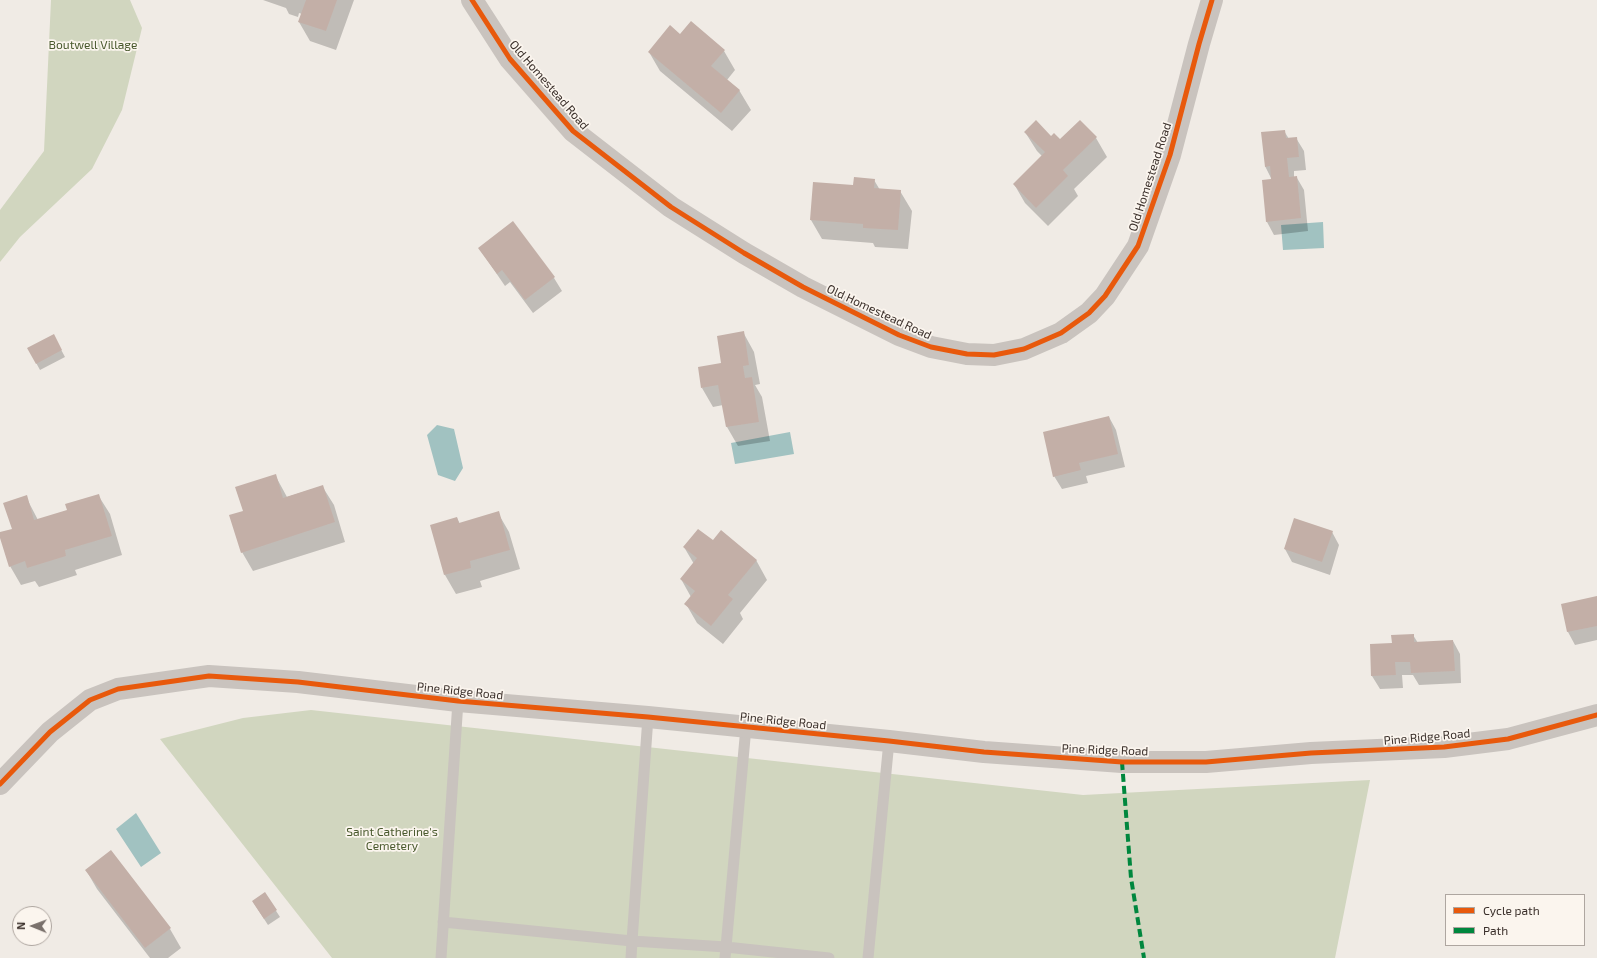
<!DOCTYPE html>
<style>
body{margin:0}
#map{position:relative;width:1597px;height:958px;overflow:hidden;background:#f0ebe5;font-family:"Exo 2",sans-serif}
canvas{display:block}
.legend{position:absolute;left:1445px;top:894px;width:140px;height:52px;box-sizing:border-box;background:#fbf5ee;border:1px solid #aea6a0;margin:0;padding:5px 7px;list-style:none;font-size:12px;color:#3b302b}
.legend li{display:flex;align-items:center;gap:8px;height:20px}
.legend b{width:20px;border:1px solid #aea6a0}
.north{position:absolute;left:12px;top:906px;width:40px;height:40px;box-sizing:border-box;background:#fbf5ee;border:1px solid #aea6a0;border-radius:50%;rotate:271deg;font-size:11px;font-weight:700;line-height:16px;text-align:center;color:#3b302b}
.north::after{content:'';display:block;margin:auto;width:14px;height:18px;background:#7a716c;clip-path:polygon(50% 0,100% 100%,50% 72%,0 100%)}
</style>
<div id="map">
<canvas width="1597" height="958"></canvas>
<ul class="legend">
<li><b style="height:5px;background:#e8590c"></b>Cycle path</li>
<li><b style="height:5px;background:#00873e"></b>Path</li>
</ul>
<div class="north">N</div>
</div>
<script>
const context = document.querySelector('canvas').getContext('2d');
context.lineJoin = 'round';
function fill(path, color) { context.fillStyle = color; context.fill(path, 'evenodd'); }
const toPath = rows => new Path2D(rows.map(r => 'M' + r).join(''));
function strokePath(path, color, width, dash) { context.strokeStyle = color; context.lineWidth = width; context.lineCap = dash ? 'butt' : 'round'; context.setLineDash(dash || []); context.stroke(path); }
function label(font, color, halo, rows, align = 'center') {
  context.font = font + ' "Exo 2",sans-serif'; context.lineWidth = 3.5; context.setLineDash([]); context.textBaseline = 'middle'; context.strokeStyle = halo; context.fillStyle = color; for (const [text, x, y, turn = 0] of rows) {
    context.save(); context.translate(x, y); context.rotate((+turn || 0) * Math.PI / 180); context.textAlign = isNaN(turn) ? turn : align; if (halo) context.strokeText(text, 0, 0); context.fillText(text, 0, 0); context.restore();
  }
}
fill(toPath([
 [51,0,130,0,142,28,122,110,92,169,20,237,0,262,0,210,44,151],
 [311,710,1083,795,1370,780,1335,958,332,958,160,739,243,718]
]), '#d1d6bf');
fill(toPath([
 [1323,222,1324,248,1283,250,1281,225],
 [437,425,454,429,463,468,455,481,438,475,427,435],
 [790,432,794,454,735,464,731,443],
 [136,813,161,853,141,867,116,829]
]), '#a1c2c1');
fill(toPath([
 [263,0,354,0,336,50,310,41,299,22,302,14,299,13,298,17,289,14,286,8],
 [680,35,724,51,735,70,727,80,739,90,751,110,732,131,660,71,649,52],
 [1284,131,1289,139,1296,138,1304,151,1306,170,1294,171,1294,178,1297,178,1304,190,1308,231,1274,235,1267,222,1272,180,1265,166],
 [1025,132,1060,140,1096,138,1107,157,1074,189,1078,196,1048,226,1025,203,1014,184,1042,156,1037,151],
 [874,180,880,190,900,191,912,211,908,249,875,247,873,243,822,239,811,220],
 [513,223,554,278,562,291,533,313,510,282,505,286,479,248],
 [743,332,754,352,760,384,755,385,762,397,770,441,738,446,727,427,723,405,713,407,702,388,723,364],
 [57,342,65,357,40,370,28,348],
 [1109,417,1116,430,1125,467,1086,476,1088,483,1062,489,1054,476],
 [275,475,287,497,322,486,334,505,345,542,253,571,242,552,244,511],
 [98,495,110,514,122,555,75,570,77,575,39,587,35,581,21,585,10,566,0,533,13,530,26,497,38,520,68,511],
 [498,513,509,532,520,569,480,581,482,587,456,594,445,575,431,526,457,518,460,524],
 [1332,532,1339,545,1330,575,1292,562,1285,549],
 [713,542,756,560,767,580,740,613,743,619,723,644,697,623,686,604,691,597,681,579,694,564,684,547],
 [1597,597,1597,640,1575,645,1568,632,1562,605],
 [1413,635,1418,643,1453,641,1460,654,1461,683,1419,685,1413,675,1402,675,1403,688,1380,689,1372,676,1393,644],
 [111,851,170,929,181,948,168,958,150,958,97,889,86,870],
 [265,894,280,917,268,925,253,902]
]), '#0003');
fill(toPath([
 [306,0,337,0,326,31,298,22],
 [691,21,725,50,711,66,740,90,721,113,648,52,670,25,680,34],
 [1036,120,1051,136,1054,133,1060,139,1080,120,1097,137,1063,170,1068,176,1036,208,1013,184,1045,152,1024,132],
 [1285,130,1286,138,1297,137,1299,157,1287,158,1289,177,1297,176,1301,218,1266,222,1262,180,1271,179,1270,166,1265,167,1261,132],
 [854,177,875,179,874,188,901,190,898,230,863,228,863,224,810,220,813,182,853,185],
 [513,221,555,277,525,300,502,270,497,274,478,248],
 [744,331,749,365,743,366,745,378,752,377,759,422,726,427,718,385,701,388,698,367,721,363,717,336],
 [54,334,62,350,36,364,27,348],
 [1109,416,1118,454,1079,463,1081,470,1053,477,1043,432],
 [276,474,283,498,323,485,335,522,241,553,229,515,243,511,235,487],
 [99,494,112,536,65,550,66,556,27,568,25,561,9,567,0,538,0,532,12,529,3,503,27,495,34,520,67,510,65,504],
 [499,511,510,550,470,561,471,568,444,575,430,525,457,517,459,523],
 [1294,518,1333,531,1322,562,1284,549],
 [698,529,713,540,721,530,757,560,728,595,733,599,711,626,684,604,695,591,680,579,697,558,683,547],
 [1597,596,1597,626,1567,632,1561,604],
 [1414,634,1414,642,1453,640,1455,671,1411,673,1410,662,1395,662,1396,675,1371,676,1370,644,1392,643,1391,635],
 [111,850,171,928,145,948,85,870],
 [265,892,277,910,264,919,252,901]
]), '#c3afa7');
strokePath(toPath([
 [648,717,632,941,726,947,746,727],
 [443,922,632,941,631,958],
 [441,958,458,701],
 [725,958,726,947,829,958],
 [868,958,889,741]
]), '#c9c3be', 11);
strokePath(toPath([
 [472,0,510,59,573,131,671,207,744,253,803,287,899,335,931,347,967,354,994,355,1024,349,1061,333,1089,313,1105,296,1138,246,1170,155,1199,44,1212,0],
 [0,784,50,732,90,700,118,689,209,676,298,682,458,701,648,717,889,741,984,752,1122,762,1206,762,1311,753,1444,747,1508,739,1597,715]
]), '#c9c3be', 22);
strokePath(toPath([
 [1122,762,1131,878,1144,958]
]), '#00873e', 4, [8, 4]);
strokePath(toPath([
 [472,0,510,59,573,131,671,207,744,253,803,287,899,335,931,347,967,354,994,355,1024,349,1061,333,1089,313,1105,296,1138,246,1170,155,1199,44,1212,0],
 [0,784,50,732,90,700,118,689,209,676,298,682,458,701,648,717,889,741,984,752,1122,762,1206,762,1311,753,1444,747,1508,739,1597,715]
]), '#e8590c', 5);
label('12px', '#4a5a2e', '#fbf5ee', [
 ["Boutwell Village",93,45],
 ["Saint Catherine's",392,832],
 ["Cemetery",392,846]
]);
label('12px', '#3b302b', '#fbf5ee', [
 ["Old Homestead Road",549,85,49],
 ["Old Homestead Road",1150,177,-72],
 ["Old Homestead Road",879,312,25],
 ["Pine Ridge Road",460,691,6],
 ["Pine Ridge Road",783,721,6],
 ["Pine Ridge Road",1427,737,-5],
 ["Pine Ridge Road",1105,750,2]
]);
</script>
